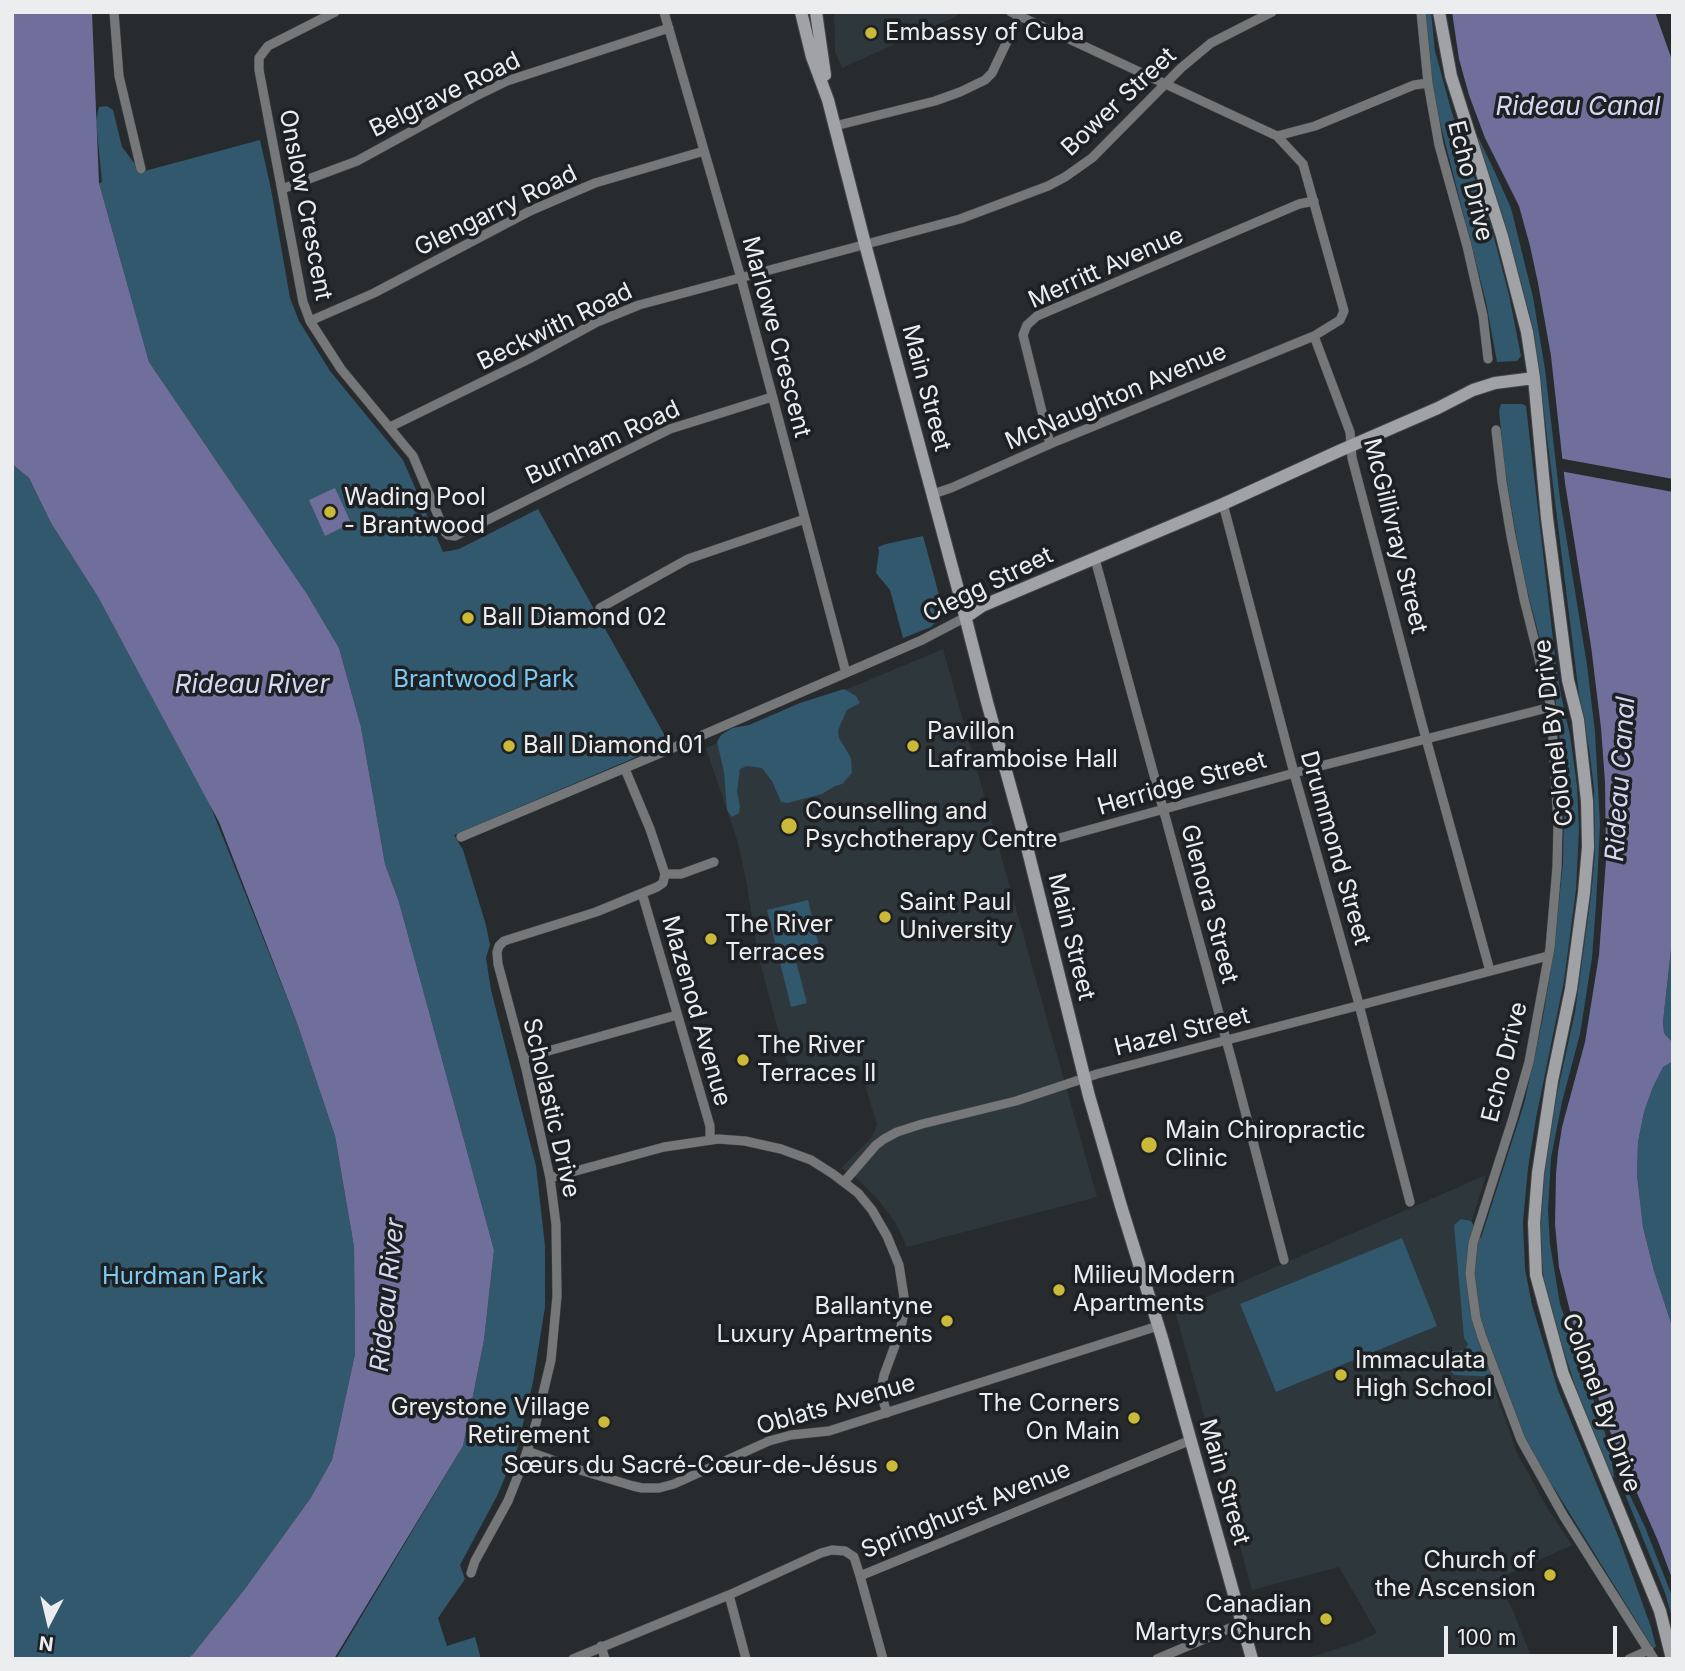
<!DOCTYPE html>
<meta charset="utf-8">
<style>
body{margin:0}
#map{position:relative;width:1685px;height:1671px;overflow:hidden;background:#272b2d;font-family:Inter,sans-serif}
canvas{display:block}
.frame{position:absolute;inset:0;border:14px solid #ebedef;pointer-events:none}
.north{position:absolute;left:14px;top:1587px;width:70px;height:70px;-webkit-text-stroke:5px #1e2123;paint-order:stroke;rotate:187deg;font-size:19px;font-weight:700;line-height:28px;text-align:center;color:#ebedef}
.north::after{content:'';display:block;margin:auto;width:24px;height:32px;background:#ebedef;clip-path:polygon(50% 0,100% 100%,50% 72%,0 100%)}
.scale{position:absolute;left:1444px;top:1626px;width:173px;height:32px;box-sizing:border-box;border:4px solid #ebedef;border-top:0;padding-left:9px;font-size:21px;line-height:24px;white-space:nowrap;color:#ebedef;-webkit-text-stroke:5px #1e2123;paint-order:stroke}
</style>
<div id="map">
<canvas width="1685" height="1671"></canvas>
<div class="frame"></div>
<div class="north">N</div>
<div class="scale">100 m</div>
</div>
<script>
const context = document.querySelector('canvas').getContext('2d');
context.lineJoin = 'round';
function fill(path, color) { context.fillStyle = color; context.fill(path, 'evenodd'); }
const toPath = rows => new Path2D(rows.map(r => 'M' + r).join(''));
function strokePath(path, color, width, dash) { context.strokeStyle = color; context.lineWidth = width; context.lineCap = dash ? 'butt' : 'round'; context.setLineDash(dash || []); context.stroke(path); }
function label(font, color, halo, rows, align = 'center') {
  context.font = font + ' Inter,sans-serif'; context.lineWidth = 7; context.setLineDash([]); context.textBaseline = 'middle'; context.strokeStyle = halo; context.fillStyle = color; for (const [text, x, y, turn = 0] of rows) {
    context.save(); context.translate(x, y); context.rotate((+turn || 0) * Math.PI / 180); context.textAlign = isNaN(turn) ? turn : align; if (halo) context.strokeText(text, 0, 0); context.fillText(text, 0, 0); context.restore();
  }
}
fill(toPath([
 [834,12,960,12,955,17,842,68,835,52],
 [943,649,1097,1197,907,1247,895,1222,876,1197,854,1176,841,1168,872,1137,877,1125,859,1065,792,1081,758,955,746,879,737,840,706,748],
 [1486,1175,1463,1249,1473,1328,1517,1453,1548,1509,1572,1545,1498,1579,1513,1611,1532,1659,1305,1659,1358,1642,1377,1633,1339,1567,1252,1590,1175,1311]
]), '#2d373c');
fill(toPath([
 [1425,12,1431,12,1435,51,1452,113,1491,226,1509,295,1521,356,1517,361,1497,362,1486,302,1436,107,1432,85],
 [107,106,113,110,122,147,141,172,260,140,271,189,290,298,299,321,330,371,403,460,443,552,459,549,538,509,669,743,454,835,463,850,486,925,490,945,486,958,491,990,536,1166,545,1246,545,1307,533,1382,517,1449,497,1496,460,1565,465,1579,438,1618,447,1646,475,1637,481,1659,336,1659,463,1446,484,1340,494,1250,399,902,385,864,361,727,339,648,307,594,149,362,99,183,102,182,96,121,99,107],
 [1477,137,1478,137,1492,166,1511,208,1533,297,1545,369,1560,499,1587,665,1595,732,1600,825,1596,905,1592,958,1580,1034,1562,1102,1551,1158,1548,1210,1550,1244,1560,1304,1607,1439,1611,1454,1614,1477,1611,1478,1583,1410,1553,1318,1545,1289,1540,1244,1541,1197,1546,1158,1553,1112,1575,1012,1591,896,1595,853,1594,789,1589,748,1581,711,1537,356,1531,330],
 [1501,404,1522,404,1526,406,1556,665,1561,695,1570,735,1577,786,1579,829,1576,890,1564,981,1536,1118,1528,1168,1523,1222,1525,1269,1532,1305,1558,1390,1619,1538,1651,1627,1656,1647,1653,1648,1554,1488,1535,1463,1527,1447,1504,1381,1500,1377,1454,1375,1442,1357,1444,1352,1465,1350,1468,1344,1464,1338,1454,1225,1461,1219,1471,1221,1481,1238,1524,1104,1543,1017,1553,955,1563,863,1564,810,1559,731,1555,697,1527,590,1520,557,1505,471,1499,411],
 [12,464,29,478,51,523,98,597,208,800,297,1023,335,1136,354,1247,355,1354,332,1460,310,1499,244,1590,193,1654,187,1659,12,1659],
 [923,536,944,613,931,627,903,638,890,590,876,573,879,551,878,547,886,544],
 [844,689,856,696,860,703,847,710,838,730,839,738,851,758,852,773,842,784,835,786,822,794,788,803,781,802,772,781,762,768,747,766,740,769,737,792,740,806,739,813,732,817,727,810,724,772,717,742,721,735,732,728,749,725,800,703],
 [808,900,821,954,796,961,807,1003,791,1007,767,910],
 [1673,932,1673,1043,1664,1033,1663,1022],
 [1671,1061,1673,1061,1673,1329,1654,1271,1643,1227,1637,1175,1638,1142,1644,1112,1653,1087,1663,1066],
 [1402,1238,1437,1326,1276,1392,1240,1304],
 [1625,1485,1645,1527,1672,1596,1673,1621,1665,1593,1625,1494,1622,1486]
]), '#31586d');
fill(toPath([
 [12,12,92,12,99,183,149,362,307,594,339,648,361,727,385,864,399,902,494,1250,484,1340,463,1446,334,1659,187,1659,193,1654,244,1590,310,1499,332,1460,355,1354,354,1247,335,1136,297,1023,219,822,98,597,51,523,29,478,12,464],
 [1452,12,1655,12,1673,63,1673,932,1663,1022,1664,1033,1673,1043,1673,1061,1663,1067,1653,1087,1644,1112,1638,1142,1637,1175,1643,1227,1654,1271,1673,1329,1673,1581,1658,1541,1609,1429,1574,1327,1559,1267,1555,1224,1556,1174,1558,1152,1562,1127,1585,1042,1599,955,1606,860,1605,782,1601,728,1591,646,1565,483,1551,356,1538,283,1530,246,1519,206,1485,138,1469,95,1459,59],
 [335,488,351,523,325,536,309,500]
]), '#706e9a');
fill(toPath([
 [1558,458,1673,479,1673,492,1560,471]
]), '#272b2d');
const street = toPath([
 [114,12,119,76,141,169],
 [335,12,268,46,259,58,259,70,303,302,310,321,341,369,413,456,445,532,448,535,455,536,670,429,772,397],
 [664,12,741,278,846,673],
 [1011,12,1277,136,1315,126,1414,85,1428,83],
 [1421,12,1428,83,1439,145,1467,246,1483,316,1488,359],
 [835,126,935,101,960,92,985,80,992,73,1021,12],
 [1277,136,1303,164,1344,311,1340,320,1314,336,1350,432,1352,458,1422,724,1490,971],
 [282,189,357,161,474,97,507,81,669,28],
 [310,321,374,293,530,211,560,198,595,183,704,151],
 [390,427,529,359,597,322,639,305,960,219,1048,186,1065,177,1092,158,1181,68,1211,43,1272,12],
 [1496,430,1502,482,1511,536,1524,599,1551,707,1558,824,1557,867,1550,948,1529,1062,1513,1118,1473,1243,1470,1274,1476,1318,1482,1337,1521,1440,1563,1515,1654,1659],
 [1050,444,1023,335,1027,325,1037,316,1299,204,1314,201],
 [933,494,951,488,1057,441,1314,336],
 [1223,504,1294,773,1357,997,1410,1202],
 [1095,559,1233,1065,1284,1260],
 [600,608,688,559,805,519],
 [461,837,675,747,922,640,966,617],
 [1027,847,1305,770,1551,707],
 [665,874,681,874,714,862],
 [642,893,710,1126,710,1139],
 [523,1058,677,1015],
 [550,1178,664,1147,718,1139,745,1141,781,1149,811,1160,833,1174,858,1193,872,1210,887,1236,899,1265,904,1297,904,1312,900,1332,884,1375,882,1385,882,1397,887,1413],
 [844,1182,876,1145,884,1139,897,1132,922,1124,1016,1101,1097,1074,1548,956],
 [527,1451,580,1470,633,1486,642,1488,659,1488,674,1484,769,1441,791,1435,829,1431,1158,1326],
 [471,1573,475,1561,508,1501,523,1463,536,1423,551,1360,557,1296,556,1224,550,1178,526,1069,498,964,497,952,499,946,504,941,596,912,657,887,663,883,665,874,650,829,625,769],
 [860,1576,1191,1440],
 [729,1595,746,1659],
 [601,1646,605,1659],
 [573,1659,729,1595,821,1553,832,1550,845,1551,854,1557,860,1576,883,1659],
 [1157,1659,1242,1623],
 [1629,1659,1649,1650]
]);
const secondary = toPath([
 [801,12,812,57,828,100,865,244,962,604,987,702,1027,847,1089,1096,1121,1206,1162,1338,1252,1659],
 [816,12,825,75],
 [1439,12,1451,76,1502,236,1527,332,1534,378,1547,518,1568,680,1578,720,1587,801,1588,847,1584,893,1571,989,1552,1081,1538,1173,1534,1223,1536,1275,1563,1374,1660,1611,1672,1659],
 [966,617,982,606,1223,504,1339,451,1438,408,1473,390,1495,383,1534,378]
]);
strokePath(street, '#424648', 10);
strokePath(secondary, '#424648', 14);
strokePath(street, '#767779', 9);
strokePath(secondary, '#a0a2a5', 12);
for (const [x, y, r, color] of [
 [871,33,7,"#cbba39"],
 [330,512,7,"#cbba39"],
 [468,618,7,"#cbba39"],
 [509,746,7,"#cbba39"],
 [913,746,7,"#cbba39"],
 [789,826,9,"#cbba39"],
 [885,917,7,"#cbba39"],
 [711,939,7,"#cbba39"],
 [743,1060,7,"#cbba39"],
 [1149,1145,9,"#cbba39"],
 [1059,1290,7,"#cbba39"],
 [947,1321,7,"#cbba39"],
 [1341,1375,7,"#cbba39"],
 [1134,1418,7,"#cbba39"],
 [604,1422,7,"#cbba39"],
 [892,1466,7,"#cbba39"],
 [1550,1575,7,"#cbba39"],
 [1326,1619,7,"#cbba39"]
]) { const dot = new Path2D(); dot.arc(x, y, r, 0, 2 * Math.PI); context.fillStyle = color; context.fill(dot); strokePath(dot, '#1e2123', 2.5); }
label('24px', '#ebedef', '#1e2123', [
 ["Embassy of Cuba",885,33],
 ["Wading Pool",344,498],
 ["- Brantwood",344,526],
 ["Ball Diamond 02",482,618],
 ["Pavillon",927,732],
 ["Laframboise Hall",927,760],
 ["Ball Diamond 01",523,746],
 ["Counselling and",805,812],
 ["Psychotherapy Centre",805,840],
 ["Saint Paul",899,903],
 ["University",899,931],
 ["The River",725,925],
 ["Terraces",725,953],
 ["The River",757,1046],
 ["Terraces II",757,1074],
 ["Main Chiropractic",1165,1131],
 ["Clinic",1165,1159],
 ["Milieu Modern",1073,1276],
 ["Apartments",1073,1304],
 ["Ballantyne",933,1307,"right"],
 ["Luxury Apartments",933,1335,"right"],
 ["Immaculata",1355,1361],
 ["High School",1355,1389],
 ["The Corners",1120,1404,"right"],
 ["On Main",1120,1432,"right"],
 ["Greystone Village",590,1408,"right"],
 ["Retirement",590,1436,"right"],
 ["Sœurs du Sacré-Cœur-de-Jésus",878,1466,"right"],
 ["Church of",1536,1561,"right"],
 ["the Ascension",1536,1589,"right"],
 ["Canadian",1312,1605,"right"],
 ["Martyrs Church",1312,1633,"right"]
], 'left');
label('24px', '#ebedef', '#1e2123', [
 ["Belgrave Road",445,95,-26],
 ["Bower Street",1119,102,-43],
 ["Echo Drive",1470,181,76],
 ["Onslow Crescent",305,205,79],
 ["Glengarry Road",496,211,-26],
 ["Merritt Avenue",1106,268,-24],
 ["Beckwith Road",555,327,-26],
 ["Marlowe Crescent",776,337,75],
 ["Main Street",926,388,75],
 ["McNaughton Avenue",1116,397,-23],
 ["Burnham Road",603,443,-25],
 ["McGillivray Street",1395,536,76],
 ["Clegg Street",988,585,-26],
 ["Colonel By Drive",1554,733,-97],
 ["Herridge Street",1182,784,-16],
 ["Drummond Street",1335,848,74],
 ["Glenora Street",1209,904,75],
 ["Main Street",1071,937,76],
 ["Mazenod Avenue",696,1011,74],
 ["Hazel Street",1182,1032,-14],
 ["Echo Drive",1505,1062,-76],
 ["Scholastic Drive",551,1108,77],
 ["Colonel By Drive",1601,1403,70],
 ["Oblats Avenue",836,1405,-16],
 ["Main Street",1224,1482,74],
 ["Springhurst Avenue",966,1510,-22]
]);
label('24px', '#7ccaf4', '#1e2123', [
 ["Brantwood Park",484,680],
 ["Hurdman Park",183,1277]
]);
label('italic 26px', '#d7d6f3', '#1e2123', [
 ["Rideau Canal",1578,107],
 ["Rideau River",252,685],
 ["Rideau Canal",1621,779,-86],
 ["Rideau River",388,1295,-84]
]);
</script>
